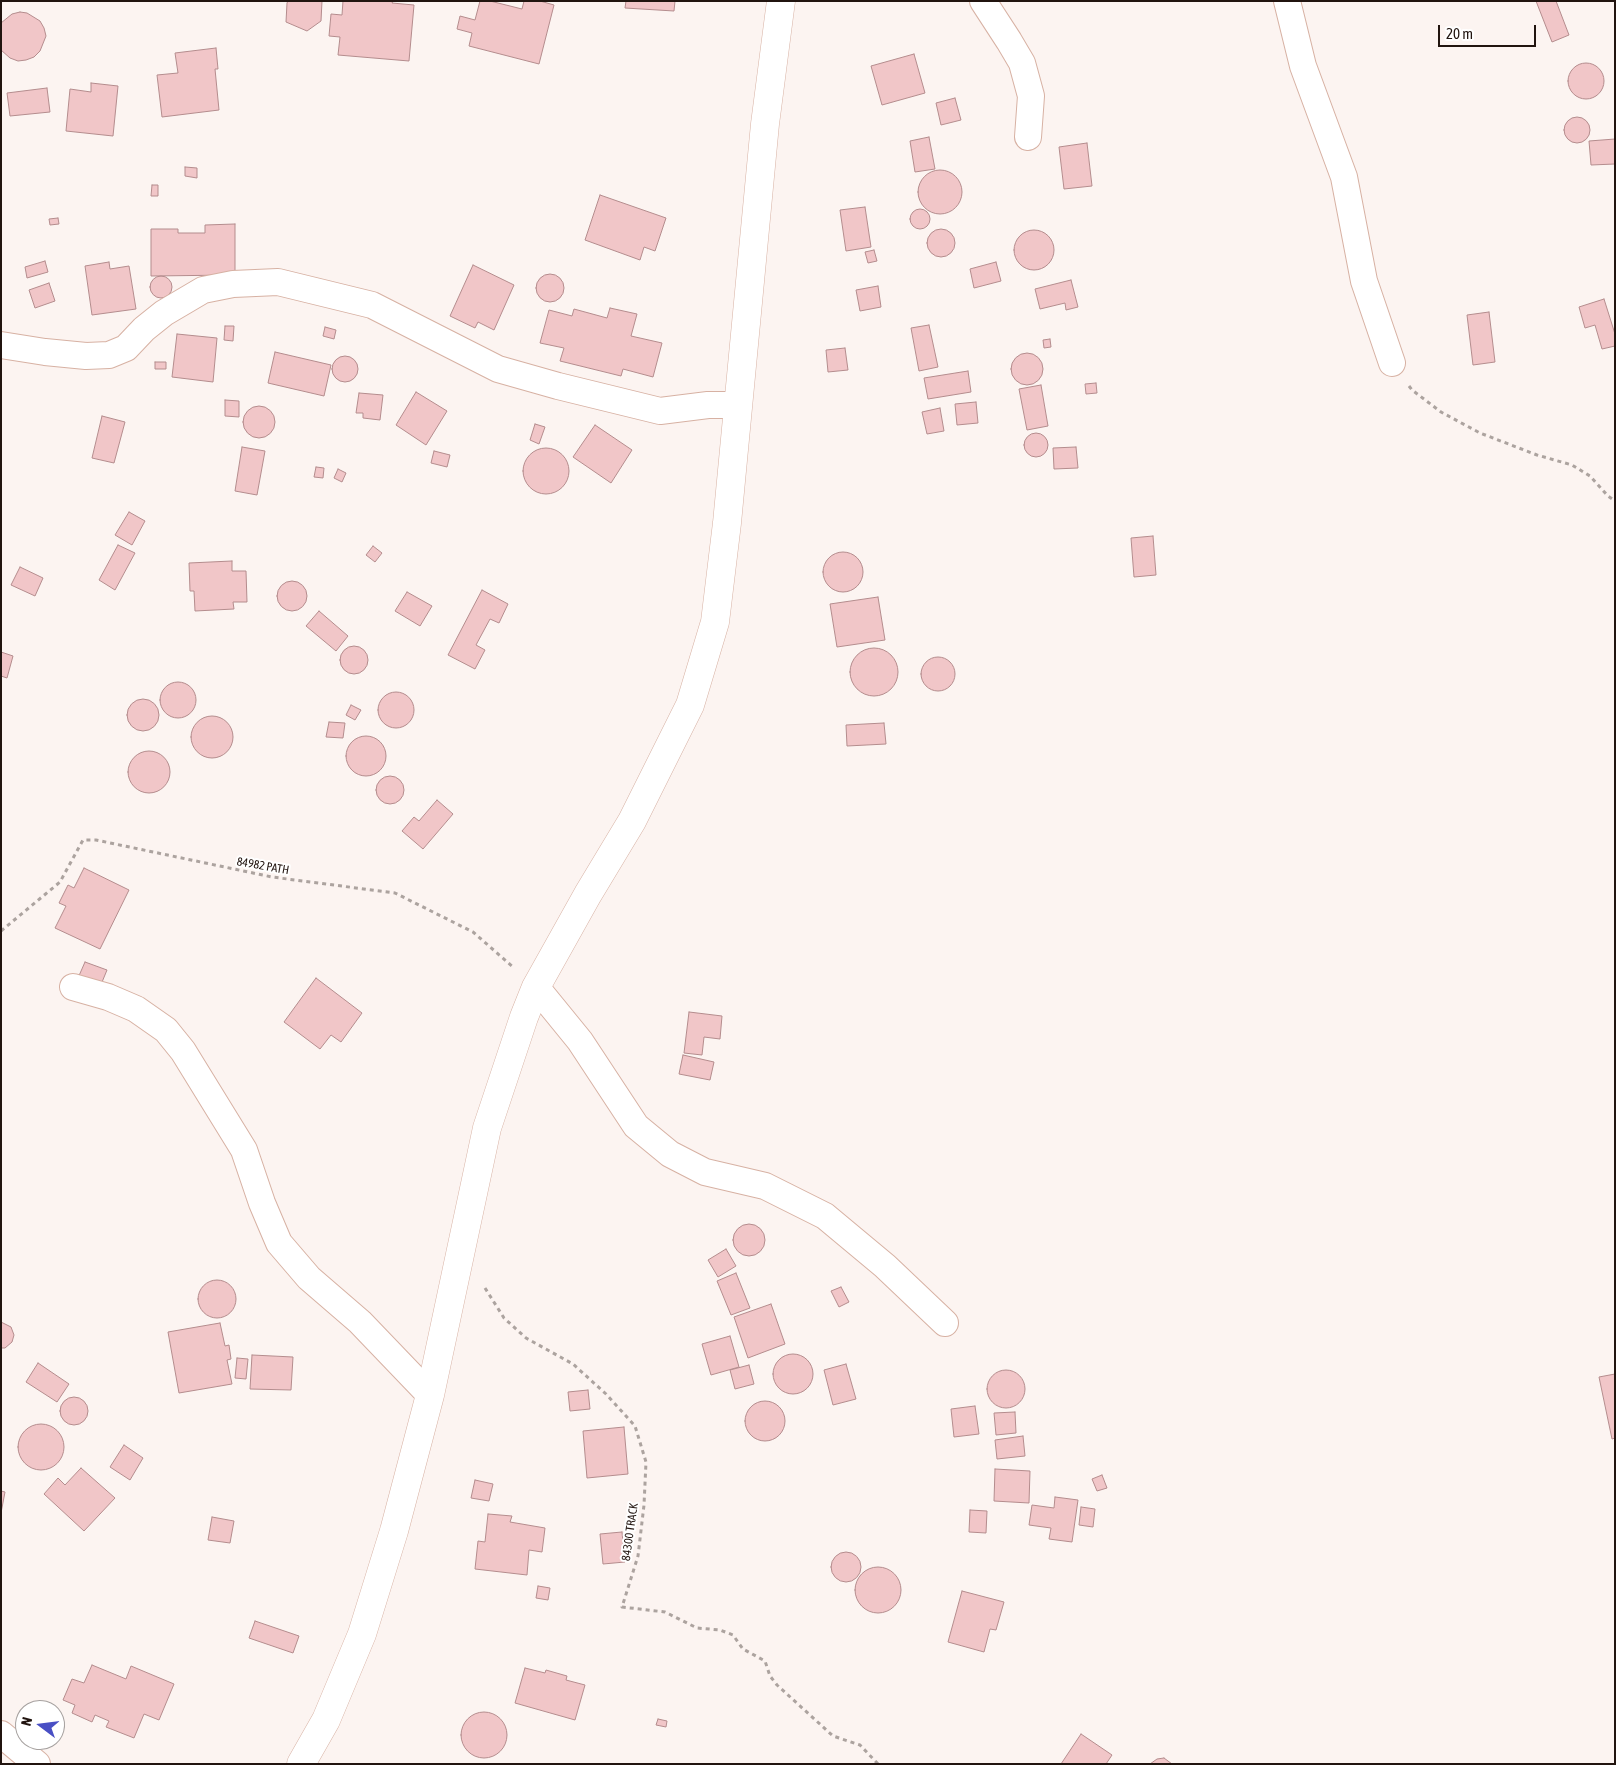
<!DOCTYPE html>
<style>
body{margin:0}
#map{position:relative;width:1616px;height:1765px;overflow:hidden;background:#fcf4f1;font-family:"Asap Condensed",sans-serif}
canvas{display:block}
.frame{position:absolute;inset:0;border:2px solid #21140f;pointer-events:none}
.north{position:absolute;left:15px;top:1700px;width:50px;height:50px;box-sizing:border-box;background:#fff;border:1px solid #a6a19f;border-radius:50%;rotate:285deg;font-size:14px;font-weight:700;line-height:20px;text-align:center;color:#21140f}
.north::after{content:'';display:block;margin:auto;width:18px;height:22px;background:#494fc4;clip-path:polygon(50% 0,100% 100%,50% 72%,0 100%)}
.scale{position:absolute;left:1438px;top:25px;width:98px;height:22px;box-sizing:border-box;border:2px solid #21140f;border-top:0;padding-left:6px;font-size:15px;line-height:18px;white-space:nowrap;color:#21140f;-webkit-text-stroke:4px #fff;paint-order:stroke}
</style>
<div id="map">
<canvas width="1616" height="1765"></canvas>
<div class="frame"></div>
<div class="north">N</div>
<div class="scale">20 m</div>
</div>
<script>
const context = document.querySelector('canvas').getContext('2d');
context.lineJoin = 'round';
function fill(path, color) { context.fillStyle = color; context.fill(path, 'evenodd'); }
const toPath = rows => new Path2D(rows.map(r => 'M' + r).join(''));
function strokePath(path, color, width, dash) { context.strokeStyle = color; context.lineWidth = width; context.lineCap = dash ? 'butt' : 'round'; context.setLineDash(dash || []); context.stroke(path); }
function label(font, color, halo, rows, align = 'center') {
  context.font = font + ' "Asap Condensed",sans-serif'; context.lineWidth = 4; context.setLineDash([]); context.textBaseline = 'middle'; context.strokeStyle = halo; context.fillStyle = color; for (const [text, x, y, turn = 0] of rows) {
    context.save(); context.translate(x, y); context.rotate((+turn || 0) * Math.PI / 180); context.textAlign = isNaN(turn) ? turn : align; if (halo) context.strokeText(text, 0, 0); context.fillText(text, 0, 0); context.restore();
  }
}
const building = toPath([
 [288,1,322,1,321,21,307,31,286,22,287,3,288,1],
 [343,1,393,1,392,3,414,5,409,61,338,55,340,37,329,36,331,14,342,15,343,1],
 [480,1,490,1,522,9,524,1,540,1,554,5,539,64,469,46,472,33,457,29,460,16,475,20,480,1],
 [626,1,675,1,674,11,625,8,626,1],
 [1536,1,1556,1,1569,35,1552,42,1536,1],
 [20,12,27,13,40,21,44,28,46,36,40,51,34,57,26,60,18,61,10,58,1,50,1,23,12,14,20,12],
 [216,48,218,69,215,69,219,110,162,117,157,75,178,73,175,53,216,48],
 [914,54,925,93,882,105,871,66,914,54],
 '1568 81a18 18 0 1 1 36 0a18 18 0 1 1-36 0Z',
 [91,83,118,86,113,136,66,131,70,89,91,92,91,83],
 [47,88,50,112,10,116,7,93,47,88],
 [955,98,961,120,941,125,936,103,955,98],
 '1564 130a13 13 0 1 1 26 0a13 13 0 1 1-26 0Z',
 [929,137,935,169,915,172,910,141,929,137],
 [1615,139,1615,164,1591,165,1589,141,1615,139],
 [1087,143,1092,186,1064,189,1059,147,1087,143],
 [185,167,197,168,197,178,185,176,185,167],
 '918 192a22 22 0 1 1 44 0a22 22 0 1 1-44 0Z',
 [152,185,158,185,158,196,151,196,152,185],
 [600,195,666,218,655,251,644,247,640,260,585,240,600,195],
 [865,207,871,247,846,251,840,210,865,207],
 '910 219a10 10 0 1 1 20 0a10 10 0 1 1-20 0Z',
 [58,218,59,224,50,225,49,219,58,218],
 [235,224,235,275,151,276,151,229,178,229,178,233,205,233,205,225,235,224],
 '927 243a14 14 0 1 1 28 0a14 14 0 1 1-28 0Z',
 '1014 250a20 20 0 1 1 40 0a20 20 0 1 1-40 0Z',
 [874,250,877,261,868,263,865,252,874,250],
 [45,261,48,272,27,278,25,267,45,261],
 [109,262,110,269,129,266,136,309,92,315,85,266,109,262],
 [996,262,1001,281,974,288,970,269,996,262],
 [473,265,514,285,494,330,478,322,475,328,450,316,473,265],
 '536 288a14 14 0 1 1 28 0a14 14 0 1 1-28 0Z',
 '150 287a11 11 0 1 1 22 0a11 11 0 1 1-22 0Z',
 [1071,280,1078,307,1066,310,1065,303,1040,309,1035,289,1071,280],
 [49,283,55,301,35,308,29,290,49,283],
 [878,286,881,307,860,311,856,290,878,286],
 [1604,299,1615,334,1615,346,1602,349,1595,325,1585,328,1579,307,1604,299],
 [610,308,637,314,631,336,662,343,653,377,623,369,621,376,560,361,564,348,540,343,549,310,572,316,574,309,607,318,610,308],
 [1489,312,1495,362,1473,365,1467,315,1489,312],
 [929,325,938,367,919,371,911,328,929,325],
 [225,326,234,326,233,341,224,340,225,326],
 [325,327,336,330,334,339,323,336,325,327],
 [177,334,217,338,213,382,172,377,177,334],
 [1050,339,1051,347,1044,348,1043,340,1050,339],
 [845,348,848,370,828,372,826,350,845,348],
 [275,352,331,365,324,396,268,383,275,352],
 '1011 369a16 16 0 1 1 32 0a16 16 0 1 1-32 0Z',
 '332 369a13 13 0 1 1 26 0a13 13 0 1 1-26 0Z',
 [155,362,166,362,166,369,155,369,155,362],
 [968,371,971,392,928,399,924,378,968,371],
 [1096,383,1097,393,1086,394,1085,384,1096,383],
 [1041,385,1048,426,1027,430,1019,389,1041,385],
 [416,392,447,411,426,445,396,425,416,392],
 [359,393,383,395,380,420,363,418,363,413,356,413,359,393],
 [225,400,239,401,239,417,225,416,225,400],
 [976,402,978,423,957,425,955,404,976,402],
 '243 422a16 16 0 1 1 32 0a16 16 0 1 1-32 0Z',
 [940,408,944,431,927,434,922,412,940,408],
 [102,416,125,422,114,463,92,458,102,416],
 [535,424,545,427,539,444,530,440,535,424],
 [595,425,632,450,611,483,573,457,595,425],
 '1024 445a12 12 0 1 1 24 0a12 12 0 1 1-24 0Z',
 [242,447,265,451,257,495,235,491,242,447],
 [1076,447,1078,468,1054,469,1053,448,1076,447],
 '523 471a23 23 0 1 1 46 0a23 23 0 1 1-46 0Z',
 [434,451,450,455,447,467,431,463,434,451],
 [316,467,324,468,323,478,314,477,316,467],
 [338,469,346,473,342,482,334,478,338,469],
 [129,512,145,521,132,545,115,535,129,512],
 [1153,536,1156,575,1134,577,1131,538,1153,536],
 [118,545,135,553,115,590,99,580,118,545],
 [373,546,382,553,375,562,366,555,373,546],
 '823 572a20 20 0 1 1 40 0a20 20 0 1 1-40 0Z',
 [232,561,232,571,246,571,247,602,233,602,234,609,195,611,194,591,190,591,189,563,232,561],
 [20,567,43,578,35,596,11,585,20,567],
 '277 596a15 15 0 1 1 30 0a15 15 0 1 1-30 0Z',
 [482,590,508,604,499,623,490,619,476,645,485,650,475,669,448,655,482,590],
 [407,592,432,606,420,626,395,611,407,592],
 [878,597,885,640,837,647,830,604,878,597],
 [319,611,348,636,336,651,306,626,319,611],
 '340 660a14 14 0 1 1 28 0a14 14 0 1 1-28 0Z',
 '850 672a24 24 0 1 1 48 0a24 24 0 1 1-48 0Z',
 [1,652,13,656,7,678,1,676,1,652],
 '921 674a17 17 0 1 1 34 0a17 17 0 1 1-34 0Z',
 '160 700a18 18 0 1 1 36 0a18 18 0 1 1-36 0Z',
 '378 710a18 18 0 1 1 36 0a18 18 0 1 1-36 0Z',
 '127 715a16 16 0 1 1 32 0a16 16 0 1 1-32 0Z',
 [351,705,361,710,355,720,346,715,351,705],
 '191 737a21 21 0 1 1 42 0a21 21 0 1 1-42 0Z',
 [329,722,345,723,343,738,326,737,329,722],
 [884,723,886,744,847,746,846,725,884,723],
 '346 756a20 20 0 1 1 40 0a20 20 0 1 1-40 0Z',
 '128 772a21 21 0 1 1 42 0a21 21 0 1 1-42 0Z',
 '376 790a14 14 0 1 1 28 0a14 14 0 1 1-28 0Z',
 [437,800,453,814,423,849,402,831,414,817,419,821,437,800],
 [84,868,129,890,100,949,55,928,66,906,59,903,68,885,74,888,84,868],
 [85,962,107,970,100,987,78,978,85,962],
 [316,978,362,1013,341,1042,331,1035,320,1049,284,1022,316,978],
 [689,1012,722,1016,720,1039,704,1037,702,1055,684,1053,689,1012],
 [683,1055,714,1062,710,1080,679,1074,683,1055],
 '733 1240a16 16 0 1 1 32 0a16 16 0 1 1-32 0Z',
 [726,1249,736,1266,718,1277,708,1260,726,1249],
 [736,1273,750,1308,731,1315,717,1281,736,1273],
 '198 1299a19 19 0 1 1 38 0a19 19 0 1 1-38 0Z',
 [841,1287,849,1302,839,1307,831,1291,841,1287],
 [771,1304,785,1344,748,1358,734,1317,771,1304],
 [1,1322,11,1327,14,1335,12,1342,5,1348,1,1348,1,1322],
 [220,1323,225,1346,229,1345,231,1359,227,1360,232,1384,179,1393,168,1332,220,1323],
 [730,1336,739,1367,711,1375,702,1344,730,1336],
 '773 1374a20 20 0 1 1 40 0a20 20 0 1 1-40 0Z',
 [252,1355,293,1357,291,1390,250,1389,252,1355],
 [237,1358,248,1359,246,1379,235,1378,237,1358],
 [38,1363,69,1384,57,1402,26,1382,38,1363],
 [846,1364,856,1399,833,1405,824,1370,846,1364],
 [749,1365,754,1384,735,1389,730,1370,749,1365],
 '987 1389a19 19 0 1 1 38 0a19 19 0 1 1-38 0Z',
 [1615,1374,1615,1438,1612,1439,1599,1377,1615,1374],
 [588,1390,590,1409,570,1411,568,1392,588,1390],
 '60 1411a14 14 0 1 1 28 0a14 14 0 1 1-28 0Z',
 '745 1421a20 20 0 1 1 40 0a20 20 0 1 1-40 0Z',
 [975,1406,979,1434,954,1437,951,1409,975,1406],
 [1015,1412,1016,1433,996,1435,994,1413,1015,1412],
 '18 1447a23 23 0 1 1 46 0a23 23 0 1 1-46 0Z',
 [624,1427,628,1474,587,1478,583,1431,624,1427],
 [1023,1436,1025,1456,997,1459,995,1440,1023,1436],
 [124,1445,143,1458,130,1480,110,1467,124,1445],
 [81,1468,115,1498,84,1531,44,1494,58,1478,65,1485,81,1468],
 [995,1469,1030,1471,1029,1503,994,1501,995,1469],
 [1102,1475,1107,1488,1097,1491,1092,1479,1102,1475],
 [475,1480,493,1484,489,1501,471,1498,475,1480],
 [1,1491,5,1492,1,1513,1,1491],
 [1055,1497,1078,1500,1072,1542,1049,1539,1051,1528,1029,1525,1032,1505,1054,1508,1055,1497],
 [1081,1507,1095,1509,1093,1527,1079,1525,1081,1507],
 [970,1510,987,1511,986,1533,969,1532,970,1510],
 [488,1514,512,1516,510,1522,545,1528,542,1552,529,1550,527,1575,475,1569,478,1541,485,1542,488,1514],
 [212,1517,234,1521,230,1543,208,1540,212,1517],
 [622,1532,625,1562,603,1564,600,1534,622,1532],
 '831 1567a15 15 0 1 1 30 0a15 15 0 1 1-30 0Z',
 '855 1590a23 23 0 1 1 46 0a23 23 0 1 1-46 0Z',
 [538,1586,550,1588,548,1600,536,1598,538,1586],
 [962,1591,1004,1602,996,1630,990,1629,984,1652,948,1642,962,1591],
 [255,1621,299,1636,293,1653,249,1638,255,1621],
 [92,1665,126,1679,131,1666,174,1684,159,1720,144,1714,134,1738,106,1727,109,1721,95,1715,92,1722,72,1713,75,1705,63,1700,72,1679,84,1683,92,1665],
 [525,1668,545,1673,546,1670,567,1676,566,1680,585,1685,575,1720,515,1703,525,1668],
 '461 1735a23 23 0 1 1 46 0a23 23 0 1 1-46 0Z',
 [658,1719,667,1721,666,1727,656,1725,658,1719],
 [1081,1734,1112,1755,1106,1764,1061,1764,1081,1734],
 [1164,1758,1172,1764,1150,1764,1157,1759,1164,1758]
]);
fill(building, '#f1c6c8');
strokePath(building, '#b48c8d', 1);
const minor = toPath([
 [983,1,1009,41,1022,63,1031,96,1028,137],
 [1287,1,1303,66,1344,177,1364,281,1392,363],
 [1,345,45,352,86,356,109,355,126,348,144,329,164,313,203,290,233,284,278,282,372,305,498,369,558,386,660,411,708,405,738,405],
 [73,987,108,997,136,1009,166,1030,183,1051,244,1150,262,1203,279,1243,309,1278,360,1322,430,1395],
 [536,987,580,1041,636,1126,670,1154,705,1172,765,1186,825,1216,885,1266,945,1323],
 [1,1734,37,1764]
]);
const tertiary = toPath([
 [301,1764,326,1720,362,1634,394,1531,430,1395,487,1128,524,1017,536,987,588,894,632,821,690,705,715,622,727,523,765,124,781,1]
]);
strokePath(minor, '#d7b1a3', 28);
strokePath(tertiary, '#d7b1a3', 29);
strokePath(toPath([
 [1409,386,1412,390,1441,412,1480,433,1537,455,1572,465,1590,476,1608,496,1615,501],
 [1,931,60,882,83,840,96,840,272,877,395,893,473,932,513,967],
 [485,1288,504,1318,526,1338,573,1364,606,1394,635,1426,646,1462,644,1505,638,1556,622,1607,665,1612,697,1628,720,1630,733,1635,743,1649,765,1661,770,1676,777,1685,833,1736,860,1745,878,1764]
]), '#aca39f', 3, [4, 4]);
strokePath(minor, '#fff', 26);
strokePath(tertiary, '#fff', 28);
label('12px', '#21140f', '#fff', [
 ["84982 PATH",263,866,10],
 ["84300 TRACK",630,1532,-82]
]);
</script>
